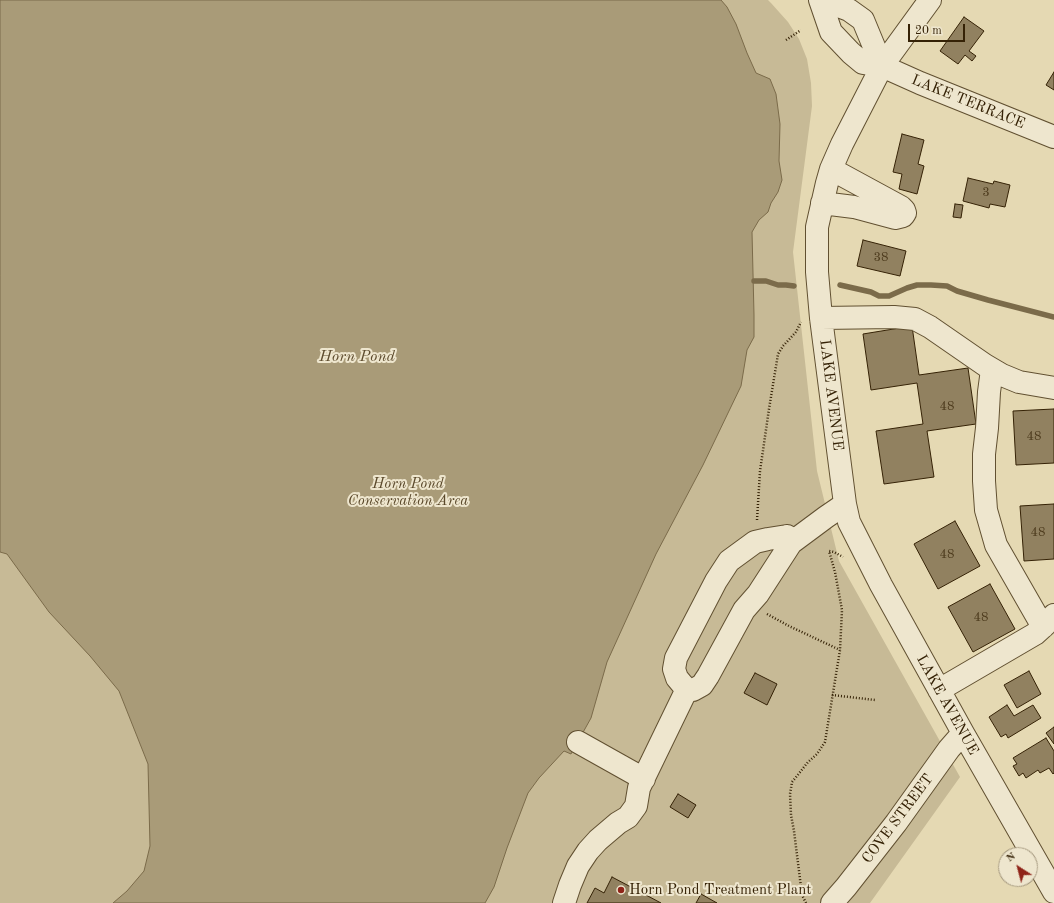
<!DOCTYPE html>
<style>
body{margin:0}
#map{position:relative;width:1054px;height:903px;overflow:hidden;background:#e5d9b3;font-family:"Old Standard TT",serif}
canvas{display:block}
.north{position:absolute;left:998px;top:847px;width:40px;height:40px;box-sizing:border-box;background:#eee6ce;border:1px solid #a4987e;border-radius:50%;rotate:324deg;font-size:11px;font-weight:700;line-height:16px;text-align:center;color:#352206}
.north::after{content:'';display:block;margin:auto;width:14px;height:18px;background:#8f2418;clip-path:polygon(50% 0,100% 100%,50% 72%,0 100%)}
.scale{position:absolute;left:908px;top:24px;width:57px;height:18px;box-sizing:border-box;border:2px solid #352206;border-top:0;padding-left:5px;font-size:12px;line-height:14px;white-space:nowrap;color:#352206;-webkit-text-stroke:3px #eee6ce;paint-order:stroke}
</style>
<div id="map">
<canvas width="1054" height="903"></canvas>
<div class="north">N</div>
<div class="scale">20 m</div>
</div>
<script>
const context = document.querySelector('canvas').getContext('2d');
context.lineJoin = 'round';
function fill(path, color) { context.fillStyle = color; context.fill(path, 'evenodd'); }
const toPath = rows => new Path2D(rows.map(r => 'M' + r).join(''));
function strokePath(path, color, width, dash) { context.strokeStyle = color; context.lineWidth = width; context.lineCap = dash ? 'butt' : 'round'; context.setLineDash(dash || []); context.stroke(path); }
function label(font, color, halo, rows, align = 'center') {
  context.font = font + ' "Old Standard TT",serif'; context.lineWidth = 4; context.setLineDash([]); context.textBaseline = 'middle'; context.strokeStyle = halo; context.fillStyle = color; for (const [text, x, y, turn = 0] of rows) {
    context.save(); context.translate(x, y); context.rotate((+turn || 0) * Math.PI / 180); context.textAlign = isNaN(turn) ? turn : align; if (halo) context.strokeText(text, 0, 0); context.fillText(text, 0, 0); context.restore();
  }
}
fill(toPath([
 [0,0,768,0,771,3,788,22,799,39,807,59,811,83,812,106,793,252,817,471,839,561,960,777,870,903,0,903]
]), '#c7ba96');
const water = toPath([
 [0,0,721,0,727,7,736,24,747,53,756,73,770,79,776,94,780,124,779,161,782,180,778,192,771,203,768,212,759,220,752,232,754,315,754,337,747,350,741,386,703,465,656,554,607,662,591,718,571,754,564,751,539,778,528,793,507,848,494,887,485,903,113,903,127,891,144,871,150,846,148,764,119,691,90,656,49,612,7,554,0,552,0,0]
]);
fill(water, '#a99b78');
strokePath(water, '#7b6b4a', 1);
strokePath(toPath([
 [754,281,766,281,778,285,786,285,794,286],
 [840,285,871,292,879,296,889,296,907,288,917,285,931,285,947,286,957,291,988,300,1054,317]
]), '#7b6b4a', 5.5);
const building = toPath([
 [964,17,984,31,969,51,976,56,972,61,965,55,958,64,940,51,964,17],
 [1054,72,1054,90,1046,85,1054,72],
 [902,134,924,140,918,164,924,166,917,194,899,189,902,174,893,172,902,134],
 [968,178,993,184,994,181,1010,185,1005,207,990,204,989,208,963,201,968,178],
 [955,204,963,205,961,218,953,217,955,204],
 [863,240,906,251,900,276,857,266,863,240],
 [912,326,919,375,968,368,976,424,927,431,934,477,884,484,876,431,923,424,917,383,871,390,863,334,912,326],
 [1054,409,1054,463,1016,465,1013,411,1054,409],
 [1054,504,1054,559,1024,561,1020,506,1054,504],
 [955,521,980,566,938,589,914,544,955,521],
 [990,584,1015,629,973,652,948,607,990,584],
 [1029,671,1041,694,1017,708,1004,685,1029,671],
 [755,673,777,684,767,705,744,693,755,673],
 [1007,705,1014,716,1033,705,1041,718,1008,738,1006,734,1001,737,989,717,1007,705],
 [1054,727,1054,744,1046,733,1054,727],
 [1046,738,1054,751,1054,773,1053,774,1049,768,1040,773,1038,770,1026,778,1023,773,1019,776,1013,766,1017,764,1013,758,1046,738],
 [678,794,696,805,688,818,670,807,678,794],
 [612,877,661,903,587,903,595,888,604,893,612,877],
 [701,894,717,903,696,903,701,894]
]);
fill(building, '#918160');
strokePath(building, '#352206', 1);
const minor = toPath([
 [820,0,831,32,851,53,863,63,882,66,920,83,1054,137],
 [822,0,849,10,863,20,882,66],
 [930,0,882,66,842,144,831,169,827,183,817,227,817,272,821,318,845,504,849,522,881,585,963,733,1054,892],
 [822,203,854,207,895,218,903,216,905,213,904,210,901,207,831,169],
 [821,318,894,317,915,319,930,327,985,365,1002,375,1019,382,1054,388],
 [993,371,991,377,989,392,987,428,984,454,984,481,986,510,996,545,1043,627],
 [787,536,791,543,758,594,744,610,708,676,702,685,693,690,687,689,682,684,677,678,674,669,676,658,716,581,729,561,755,542,768,539,787,536],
 [791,543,826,517,845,504],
 [939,690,1035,634,1046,624,1054,615],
 [578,742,644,779],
 [564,903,570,885,578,866,588,851,598,840,618,823,628,817,636,806,639,788,687,689],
 [832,903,846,887,896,823,949,749,963,733]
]);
strokePath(minor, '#615031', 24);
strokePath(toPath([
 [786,40,801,30],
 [757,520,760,471,769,409,778,354,783,346,796,332,801,322],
 [767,614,789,626,840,650],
 [832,695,875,700],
 [806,903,802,895,794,831,791,815,790,794,792,782,797,776,808,762,817,754,825,742,840,650,842,610,835,572,829,551,834,552,843,557]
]), '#352206', 2.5, [1, 2]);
strokePath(minor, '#eee6ce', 22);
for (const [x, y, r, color] of [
 [621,890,4,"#8f2418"]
]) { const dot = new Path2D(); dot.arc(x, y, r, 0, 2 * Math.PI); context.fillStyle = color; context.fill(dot); strokePath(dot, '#eee6ce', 1.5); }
label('13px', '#4c3a1c', null, [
 ["3",986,193],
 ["38",881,258],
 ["48",947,407],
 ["48",1034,437],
 ["48",1038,533],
 ["48",947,555],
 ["48",981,618]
]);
label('15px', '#352206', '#eee6ce', [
 ["LAKE TERRACE",968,102,22],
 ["LAKE AVENUE",831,395,83],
 ["LAKE AVENUE",947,705,61],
 ["COVE STREET",898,819,-53]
]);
label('italic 15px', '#5a482a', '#eee6ce', [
 ["Horn Pond",408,484],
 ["Conservation Area",408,501]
]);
label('15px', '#352206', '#eee6ce', [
 ["Horn Pond Treatment Plant",629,890]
], 'left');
label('italic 16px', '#5e4c2e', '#eee6ce', [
 ["Horn Pond",357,357]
]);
</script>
